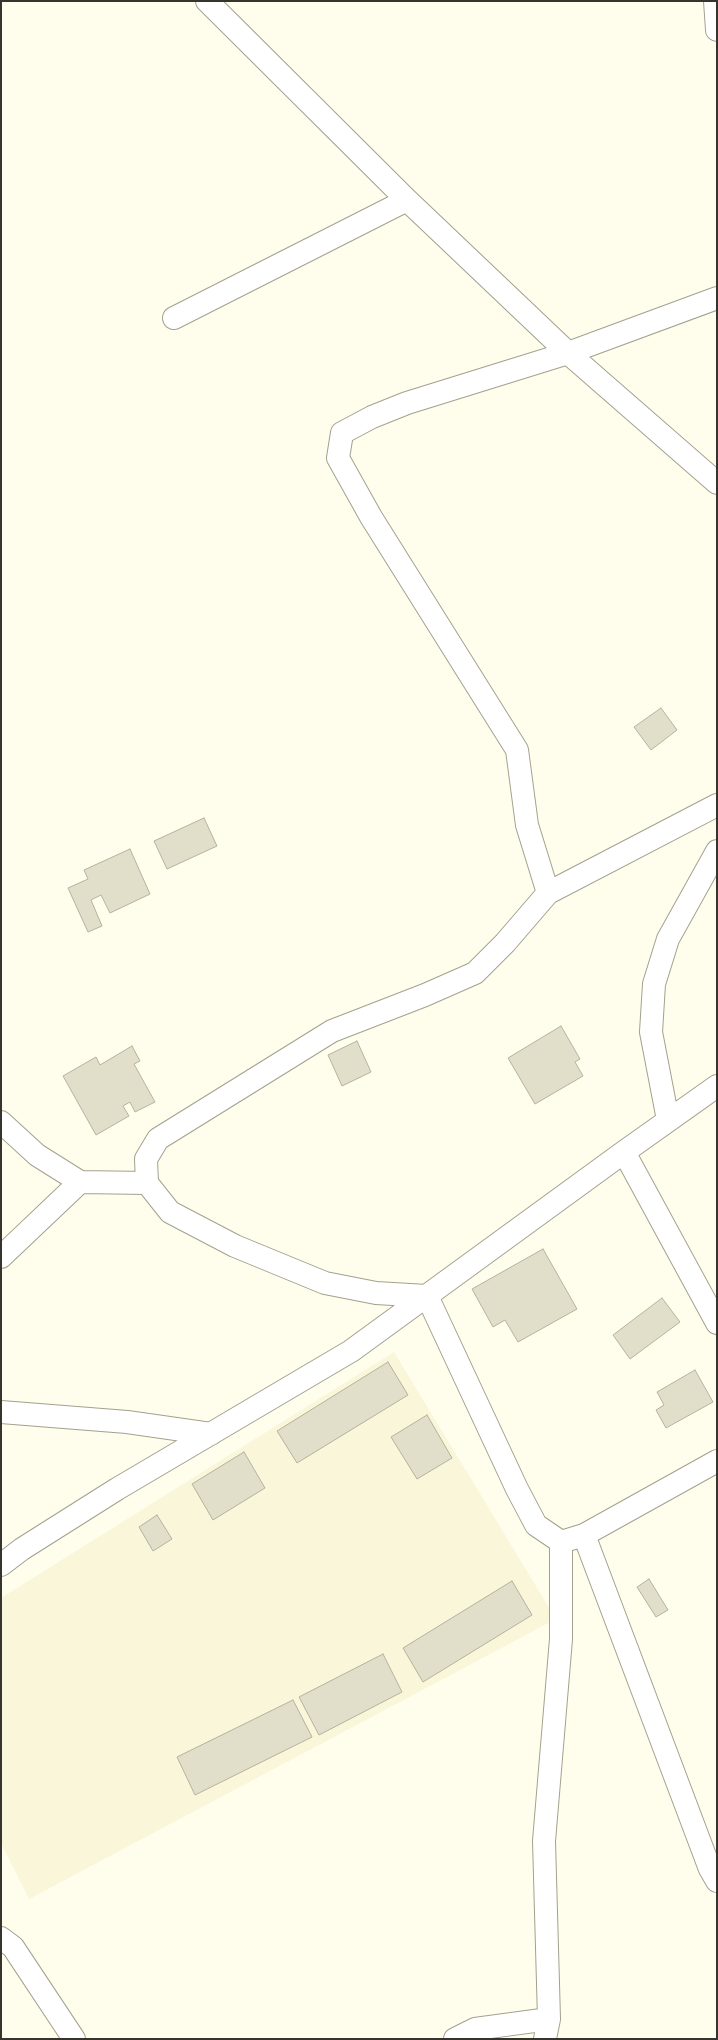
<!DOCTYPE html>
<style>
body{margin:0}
#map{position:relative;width:718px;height:2040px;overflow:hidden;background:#fffdec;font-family:"Varela Round",sans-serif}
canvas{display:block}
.frame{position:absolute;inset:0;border:2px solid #36352d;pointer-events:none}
</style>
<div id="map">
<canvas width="718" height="2040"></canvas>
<div class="frame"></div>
</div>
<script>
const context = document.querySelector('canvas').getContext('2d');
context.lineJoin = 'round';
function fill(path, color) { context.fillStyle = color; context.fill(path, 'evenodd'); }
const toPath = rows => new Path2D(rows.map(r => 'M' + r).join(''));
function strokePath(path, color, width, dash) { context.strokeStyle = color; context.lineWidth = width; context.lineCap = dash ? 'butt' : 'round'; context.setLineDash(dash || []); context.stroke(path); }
fill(toPath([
 [394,1352,556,1619,29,1899,1,1843,1,1598]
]), '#f9f6da');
const building = toPath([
 [661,708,677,730,651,750,634,727,661,708],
 [204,818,217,846,167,869,154,841,204,818],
 [130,849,150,894,110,913,101,895,91,900,102,926,88,932,68,888,88,879,84,870,130,849],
 [561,1026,580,1059,575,1062,583,1076,535,1104,508,1058,561,1026],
 [357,1041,371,1072,342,1086,328,1055,357,1041],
 [132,1046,140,1061,134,1064,155,1102,135,1112,130,1102,123,1106,129,1116,96,1135,63,1076,96,1057,100,1065,132,1046],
 [543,1249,577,1309,518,1342,505,1320,493,1327,472,1289,543,1249],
 [662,1298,680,1322,630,1359,613,1335,662,1298],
 [388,1362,408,1395,297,1463,277,1431,388,1362],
 [695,1370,713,1402,666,1428,656,1410,664,1405,657,1392,695,1370],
 [427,1415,452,1458,417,1479,391,1437,427,1415],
 [244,1452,265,1488,213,1520,192,1484,244,1452],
 [157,1515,172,1539,153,1551,139,1527,157,1515],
 [649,1579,668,1610,656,1617,637,1587,649,1579],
 [512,1581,532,1615,423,1682,403,1648,512,1581],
 [383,1654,402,1692,319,1735,299,1697,383,1654],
 [293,1700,312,1737,195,1795,177,1757,293,1700]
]);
fill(building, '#e1deca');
strokePath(building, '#b5b29f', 1);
const minor = toPath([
 [207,1,407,200,568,353,717,483],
 [715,1,717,30],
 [717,298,568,353,407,403,372,417,342,433,338,458,371,517,517,750,527,825,548,893,717,805],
 [174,318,407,200],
 [548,893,505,943,475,973,425,995,332,1031,158,1139,146,1159,147,1183,170,1212,235,1246,325,1283,376,1293,427,1296,517,1489,536,1525,561,1542,584,1535,717,1461],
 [668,1120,651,1032,654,984,668,939,717,851],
 [1,1122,37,1155,80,1182,147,1183],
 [624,1152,717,1323],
 [1,1257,80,1182],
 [1,1412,127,1422,211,1434],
 [584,1535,710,1869,717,1881],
 [1,1565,22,1549,117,1489,351,1351,624,1152,717,1086],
 [1,1938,13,1947,74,2039],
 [455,2039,475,2029,549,2019],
 [545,2039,549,2019,544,1841,561,1639,561,1542]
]);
strokePath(minor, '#a3a18e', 24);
strokePath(minor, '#fff', 22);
</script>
